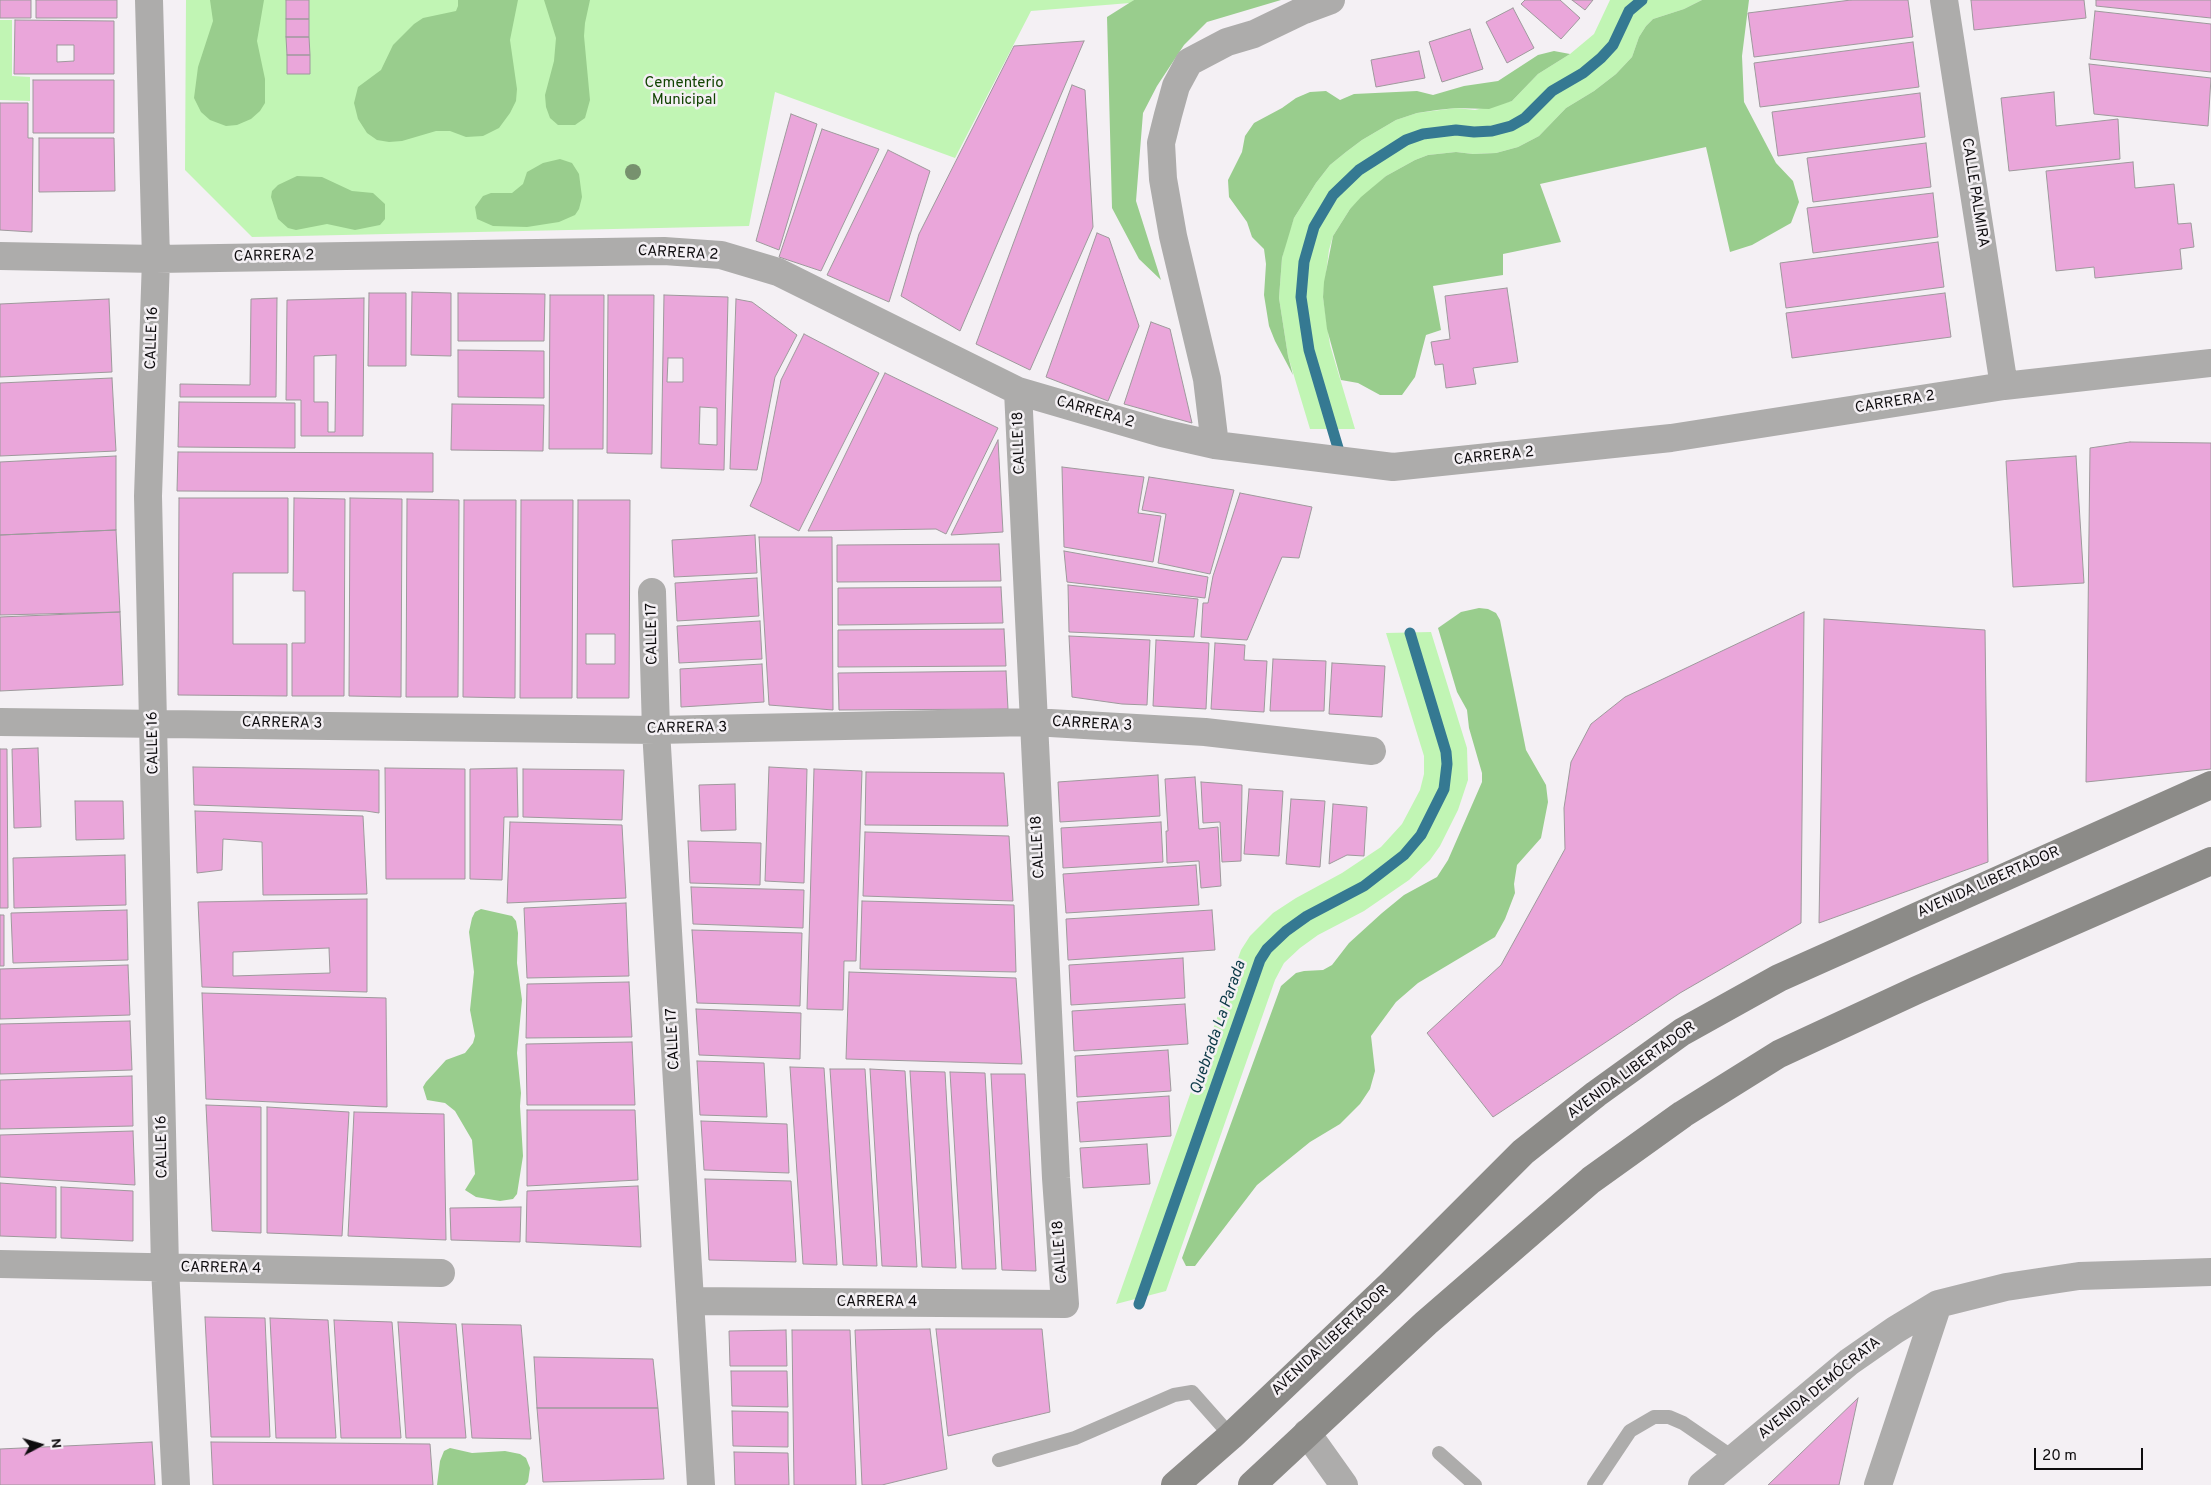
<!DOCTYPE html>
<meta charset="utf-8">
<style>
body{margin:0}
#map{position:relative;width:2211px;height:1485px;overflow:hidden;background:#f4f0f4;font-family:Overpass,sans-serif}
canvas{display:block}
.north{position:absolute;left:15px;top:1420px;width:50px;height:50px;-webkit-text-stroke:4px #f4f0f4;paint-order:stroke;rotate:84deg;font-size:14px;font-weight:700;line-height:20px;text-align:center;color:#0e0c0e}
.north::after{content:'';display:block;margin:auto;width:18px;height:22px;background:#0e0c0e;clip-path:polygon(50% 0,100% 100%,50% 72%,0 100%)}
.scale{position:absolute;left:2034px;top:1448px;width:109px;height:22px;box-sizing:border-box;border:2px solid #0e0c0e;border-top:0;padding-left:6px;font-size:15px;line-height:18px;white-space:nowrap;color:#0e0c0e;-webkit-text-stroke:4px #f4f0f4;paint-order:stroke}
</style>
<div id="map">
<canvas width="2211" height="1485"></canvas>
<div class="north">N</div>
<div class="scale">20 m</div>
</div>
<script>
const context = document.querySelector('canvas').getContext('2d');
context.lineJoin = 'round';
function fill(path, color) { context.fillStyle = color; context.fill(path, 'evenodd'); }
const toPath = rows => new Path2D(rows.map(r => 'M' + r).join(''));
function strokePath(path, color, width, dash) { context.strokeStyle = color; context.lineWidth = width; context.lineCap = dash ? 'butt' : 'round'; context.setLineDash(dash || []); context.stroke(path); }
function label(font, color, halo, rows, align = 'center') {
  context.font = font + ' Overpass,sans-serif'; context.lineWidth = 5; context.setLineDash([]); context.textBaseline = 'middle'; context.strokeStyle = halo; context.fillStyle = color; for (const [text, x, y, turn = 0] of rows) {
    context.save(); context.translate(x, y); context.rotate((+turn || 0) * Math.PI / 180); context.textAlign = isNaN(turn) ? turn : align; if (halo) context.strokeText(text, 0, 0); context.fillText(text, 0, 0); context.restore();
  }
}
fill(toPath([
 [186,0,1134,0,1130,3,1031,11,955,158,775,92,749,226,252,237,185,170],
 [1610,0,1702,0,1684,9,1653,19,1646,26,1639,37,1632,57,1616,74,1594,91,1566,108,1539,136,1518,147,1496,153,1473,154,1456,152,1428,155,1415,160,1386,176,1350,209,1333,236,1329,250,1323,297,1330,345,1355,429,1310,429,1288,356,1279,298,1282,258,1287,238,1294,218,1316,183,1330,165,1346,152,1362,140,1396,120,1417,113,1456,108,1475,110,1512,101,1538,74,1570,54,1594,34],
 [0,20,12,20,12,76,30,77,30,101,0,100],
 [1431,632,1467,748,1468,780,1458,810,1440,846,1430,860,1409,880,1364,911,1318,935,1300,948,1284,963,1275,980,1166,1291,1116,1304,1241,950,1250,936,1273,913,1296,898,1342,873,1381,847,1402,824,1420,790,1424,774,1424,756,1386,633]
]), '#c1f5b4');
fill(toPath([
 [210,0,264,0,257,41,265,79,265,103,260,111,251,119,237,125,226,126,210,120,201,112,194,98,198,67,213,21],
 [458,0,518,0,510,40,517,89,516,101,510,113,499,128,483,136,466,137,450,131,436,131,402,141,389,142,377,140,367,133,358,119,354,103,358,87,381,70,393,45,414,24,423,18,456,11,458,6],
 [544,0,590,0,585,23,584,36,590,100,585,118,575,125,558,125,550,118,546,107,545,95,554,61,556,38],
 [1134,0,1281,0,1207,22,1184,45,1157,86,1143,113,1136,201,1161,280,1139,259,1112,208,1107,17],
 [1702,0,1749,0,1742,56,1744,102,1776,163,1793,181,1799,202,1791,223,1752,245,1730,252,1706,147,1540,184,1561,242,1503,254,1503,275,1433,286,1441,330,1426,335,1415,377,1402,395,1380,395,1358,383,1341,380,1327,329,1323,297,1324,282,1333,236,1350,209,1361,197,1386,176,1415,160,1428,155,1456,152,1473,154,1496,153,1518,147,1539,136,1566,108,1594,91,1616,74,1632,57,1639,37,1646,26,1653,19,1684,9],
 [1554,51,1570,54,1538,74,1512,101,1489,109,1456,108,1437,110,1417,113,1396,120,1362,140,1346,152,1330,165,1316,183,1294,218,1282,258,1279,298,1288,356,1293,375,1275,341,1269,326,1264,295,1266,264,1264,249,1252,237,1247,222,1229,197,1228,180,1242,152,1245,136,1254,123,1282,108,1296,98,1310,92,1326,91,1340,100,1354,94,1417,91,1433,95,1464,86,1498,81,1538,55],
 [560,159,572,163,579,174,582,197,579,209,575,215,559,222,527,227,493,226,477,219,475,207,483,196,491,193,512,193,523,184,527,172,543,163],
 [297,176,322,177,352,191,373,193,385,204,385,219,380,225,355,230,327,224,296,230,288,228,278,219,271,197,272,191,278,185],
 [1479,608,1488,609,1496,613,1500,620,1526,750,1546,785,1548,802,1541,838,1517,865,1514,884,1515,893,1505,919,1495,937,1418,983,1396,1002,1371,1036,1375,1071,1370,1089,1360,1104,1340,1124,1310,1142,1257,1185,1195,1266,1186,1266,1182,1258,1281,986,1296,973,1304,971,1323,970,1332,965,1349,943,1382,913,1404,895,1437,877,1448,860,1482,782,1482,773,1469,728,1467,710,1457,692,1438,628,1461,612],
 [481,909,512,916,516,921,518,933,517,963,522,1000,517,1053,521,1093,520,1106,523,1156,517,1194,513,1199,500,1201,476,1197,465,1190,475,1174,472,1140,455,1111,445,1103,427,1100,423,1087,426,1082,446,1060,465,1053,473,1043,475,1036,470,1010,474,972,469,932,472,918,475,912],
 [450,1448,472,1453,505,1451,520,1454,526,1458,530,1468,528,1482,525,1485,437,1485,440,1461,444,1451]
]), '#99cd8d');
strokePath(toPath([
 [1341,458,1309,350,1301,297,1304,262,1314,227,1333,195,1359,170,1406,140,1423,134,1456,130,1474,132,1492,131,1511,126,1525,118,1552,91,1583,73,1601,58,1613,45,1629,11,1642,0],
 [1139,1304,1260,960,1267,949,1286,931,1307,916,1364,886,1404,855,1421,835,1444,789,1447,764,1446,752,1410,633]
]), '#357992', 11);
const building = toPath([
 [0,0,31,0,31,18,0,18,0,0],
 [36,0,117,0,117,18,36,18,36,0],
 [286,0,309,0,309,19,286,19,286,0],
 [1525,0,1560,0,1580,18,1561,39,1521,4,1525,0],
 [1572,0,1593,0,1585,10,1572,0],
 [1851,0,1908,0,1913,37,1754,57,1748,13,1851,0],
 [1971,0,2084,0,2086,18,1974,30,1971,0],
 [2096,0,2211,0,2211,18,2096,6,2096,0],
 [1513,8,1534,48,1507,63,1486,22,1513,8],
 [2095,11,2211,24,2211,72,2090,59,2095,11],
 [286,19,309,19,309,37,286,37,286,19],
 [15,20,114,21,114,74,14,74,15,20],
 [57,45,74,45,74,61,57,62,57,45],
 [1470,29,1483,69,1442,82,1429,42,1470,29],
 [286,37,309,37,310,55,287,55,286,37],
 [1084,41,960,331,901,296,919,234,1014,46,1084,41],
 [1913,42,1919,87,1760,107,1754,63,1913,42],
 [1419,51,1425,78,1376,87,1371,60,1419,51],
 [287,55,310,55,310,74,287,74,287,55],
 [2089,64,2211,78,2208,126,2094,114,2089,64],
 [33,80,114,80,114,133,33,133,33,80],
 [1072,85,1085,90,1093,227,1030,370,976,344,1072,85],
 [2054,92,2056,126,2118,119,2120,159,2009,171,2001,98,2054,92],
 [1920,93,1925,137,1778,156,1772,112,1920,93],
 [0,103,28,103,28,138,33,138,32,232,0,230,0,103],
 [791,114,817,124,779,250,756,241,791,114],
 [822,129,879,149,821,271,779,257,822,129],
 [39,138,114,138,115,191,39,192,39,138],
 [1926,143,1931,187,1813,202,1807,158,1926,143],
 [888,150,930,171,889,302,827,275,888,150],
 [2133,162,2135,188,2174,184,2178,224,2191,223,2194,247,2180,249,2182,269,2095,278,2094,267,2056,271,2046,171,2133,162],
 [1933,193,1938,237,1813,253,1807,208,1933,193],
 [1097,233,1109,238,1139,326,1108,401,1046,377,1097,233],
 [1938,242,1944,287,1786,308,1780,263,1938,242],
 [1507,288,1518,362,1473,368,1476,384,1446,388,1443,364,1435,365,1431,342,1450,339,1445,296,1507,288],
 [412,292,451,293,451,356,411,355,412,292],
 [369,293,406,293,406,366,368,366,369,293],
 [458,293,545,294,544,341,458,341,458,293],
 [1945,293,1951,337,1792,358,1786,313,1945,293],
 [550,295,604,295,603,449,549,449,550,295],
 [608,295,654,295,652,454,607,453,608,295],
 [664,295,728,297,724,470,661,468,664,295],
 [668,358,683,358,683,382,667,382,668,358],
 [700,407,717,408,717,445,699,444,700,407],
 [277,298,276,397,180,397,180,384,250,385,251,299,277,298],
 [364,298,363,436,301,436,301,400,286,400,287,300,364,298],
 [336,355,335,432,328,432,328,402,314,402,314,356,336,355],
 [109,299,112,372,0,377,0,304,109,299],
 [736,299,752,302,797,335,775,377,757,470,730,469,736,299],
 [1151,322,1170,329,1192,423,1124,404,1151,322],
 [804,334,879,373,799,531,750,506,761,482,781,380,804,334],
 [458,350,544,351,544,398,458,397,458,350],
 [885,373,998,428,946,534,936,529,808,531,885,373],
 [112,378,116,451,0,456,0,383,112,378],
 [179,402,295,403,295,448,178,447,179,402],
 [452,404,544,405,543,451,451,450,452,404],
 [998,440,1003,532,951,535,998,440],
 [2130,442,2211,443,2211,769,2086,782,2090,448,2130,442],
 [178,452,433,453,433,492,177,491,178,452],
 [116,456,116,530,0,535,0,462,116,456],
 [2076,456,2084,583,2013,587,2006,461,2076,456],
 [1062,467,1144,477,1138,513,1161,516,1153,562,1064,547,1062,467],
 [1149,477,1234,490,1210,574,1158,563,1166,514,1142,510,1149,477],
 [1240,493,1312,507,1299,558,1282,557,1247,640,1201,637,1203,603,1208,603,1213,576,1240,493],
 [179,498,288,498,288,573,233,573,233,644,287,644,287,696,178,695,179,498],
 [294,498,345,499,344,696,292,696,292,643,305,643,305,591,293,591,294,498],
 [350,498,402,499,401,697,349,696,350,498],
 [407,499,459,500,458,697,406,697,407,499],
 [464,500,516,500,515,698,463,697,464,500],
 [521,500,573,500,572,698,520,698,521,500],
 [578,500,630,500,629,698,577,698,578,500],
 [586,634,615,634,615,664,586,664,586,634],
 [116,530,120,612,0,615,0,535,116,530],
 [755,535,757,573,674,577,672,540,755,535],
 [759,537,832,537,833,710,769,705,759,537],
 [999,544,1001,581,837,582,837,545,999,544],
 [1064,551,1208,577,1205,598,1067,582,1064,551],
 [757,578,759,616,677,621,675,583,757,578],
 [1068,585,1198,599,1194,637,1069,632,1068,585],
 [1001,587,1003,623,838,625,838,588,1001,587],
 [120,612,123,685,0,691,0,617,120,612],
 [1804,612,1801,923,1680,993,1493,1117,1427,1033,1501,965,1565,849,1564,808,1571,762,1591,724,1625,697,1804,612],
 [1824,619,1985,630,1988,862,1819,923,1824,619],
 [760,621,762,659,679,663,677,626,760,621],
 [1004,629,1006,666,838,667,838,630,1004,629],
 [1069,636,1150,640,1147,705,1122,704,1072,697,1069,636],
 [1156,640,1209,643,1206,709,1153,706,1156,640],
 [1215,643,1245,645,1244,660,1267,661,1264,712,1211,709,1215,643],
 [1273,659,1326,661,1324,711,1270,711,1273,659],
 [1332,663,1385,666,1382,717,1329,714,1332,663],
 [762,664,764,702,681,707,680,669,762,664],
 [1006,671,1008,709,839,710,838,673,1006,671],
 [38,748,41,827,14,828,12,749,38,748],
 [0,749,7,749,8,908,0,908,0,749],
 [193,767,379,770,379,813,366,811,194,805,193,767],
 [769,767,807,769,804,883,765,881,769,767],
 [385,768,465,769,465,879,386,879,385,768],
 [517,768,518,817,504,817,502,880,470,879,470,769,517,768],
 [523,769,624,770,622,820,523,817,523,769],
 [814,769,862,771,856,961,844,961,843,1010,807,1009,814,769],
 [866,772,1004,773,1008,826,865,825,866,772],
 [1158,775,1160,816,1060,822,1058,782,1158,775],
 [1195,777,1199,829,1218,827,1221,886,1201,888,1199,861,1167,863,1166,831,1168,831,1165,779,1195,777],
 [1201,782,1242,785,1241,861,1222,862,1220,822,1203,823,1201,782],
 [735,784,736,830,701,831,699,785,735,784],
 [1249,789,1283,791,1279,856,1244,854,1249,789],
 [1291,799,1325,801,1320,867,1286,864,1291,799],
 [75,801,123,801,124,839,76,840,75,801],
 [1333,804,1367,807,1364,856,1347,855,1329,864,1333,804],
 [195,811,363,816,367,894,263,895,262,842,223,839,222,870,197,873,195,811],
 [510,822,622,825,626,898,507,903,510,822],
 [1161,822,1163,862,1063,868,1061,828,1161,822],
 [865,832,1009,836,1013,901,863,896,865,832],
 [688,841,761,843,760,885,690,883,688,841],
 [125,855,126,905,14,908,13,858,125,855],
 [1196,865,1199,905,1066,913,1063,874,1196,865],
 [691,887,804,890,803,928,693,924,691,887],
 [367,899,367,992,202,987,198,902,367,899],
 [329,948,330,973,233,976,233,952,329,948],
 [862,901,1014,905,1016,972,860,969,862,901],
 [626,903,629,976,527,978,524,908,626,903],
 [127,910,128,960,13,963,11,913,127,910],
 [1212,910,1215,950,1068,960,1066,919,1212,910],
 [0,915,4,915,4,966,0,966,0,915],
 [692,930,802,933,800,1006,697,1003,692,930],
 [1183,958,1185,998,1071,1005,1069,965,1183,958],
 [128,965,130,1015,0,1019,0,969,128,965],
 [849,972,1016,978,1022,1064,846,1059,849,972],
 [629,982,632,1037,526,1038,527,984,629,982],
 [202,993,386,998,387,1107,206,1099,202,993],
 [1185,1004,1188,1044,1074,1051,1072,1011,1185,1004],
 [696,1009,801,1013,800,1059,699,1055,696,1009],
 [130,1021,132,1070,0,1074,0,1024,130,1021],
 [632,1042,635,1105,527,1105,526,1044,632,1042],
 [1168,1050,1171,1091,1077,1097,1075,1056,1168,1050],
 [697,1061,764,1063,767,1117,700,1115,697,1061],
 [790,1067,824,1068,837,1265,803,1264,790,1067],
 [830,1069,865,1069,877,1266,843,1265,830,1069],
 [870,1069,905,1071,917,1267,882,1266,870,1069],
 [910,1071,945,1072,956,1268,922,1267,910,1071],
 [950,1072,985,1073,996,1269,962,1269,950,1072],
 [991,1074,1025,1074,1036,1271,1002,1270,991,1074],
 [132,1076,133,1126,0,1129,0,1080,132,1076],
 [1169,1096,1171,1136,1080,1142,1077,1102,1169,1096],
 [206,1105,261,1107,261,1233,212,1231,206,1105],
 [267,1107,349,1112,342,1236,267,1233,267,1107],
 [527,1110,635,1110,638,1180,527,1186,527,1110],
 [354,1112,444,1114,446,1240,348,1236,354,1112],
 [701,1121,787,1124,789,1173,704,1170,701,1121],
 [133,1131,135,1185,0,1177,0,1135,133,1131],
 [1147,1144,1150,1184,1083,1188,1080,1148,1147,1144],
 [705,1179,791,1181,796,1262,709,1260,705,1179],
 [0,1183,56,1187,56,1238,0,1236,0,1183],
 [638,1186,641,1247,526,1242,527,1191,638,1186],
 [61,1187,133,1191,133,1241,61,1238,61,1187],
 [521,1207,520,1242,451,1240,450,1208,521,1207],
 [205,1317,265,1318,270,1437,211,1437,205,1317],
 [270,1318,328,1320,336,1438,276,1438,270,1318],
 [334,1320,392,1322,401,1438,341,1438,334,1320],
 [398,1322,456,1324,466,1438,406,1438,398,1322],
 [462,1324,521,1325,531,1439,472,1438,462,1324],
 [930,1329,947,1469,882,1485,862,1485,855,1330,930,1329],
 [936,1329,1042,1329,1050,1412,948,1436,936,1329],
 [786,1330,787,1366,730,1366,729,1331,786,1330],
 [792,1330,850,1330,856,1485,794,1485,792,1330],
 [534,1357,653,1359,658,1408,537,1408,534,1357],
 [731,1371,787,1371,788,1407,732,1406,731,1371],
 [1858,1398,1839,1485,1768,1485,1858,1398],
 [537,1408,658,1408,664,1479,543,1482,537,1408],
 [732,1411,788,1412,788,1447,733,1446,732,1411],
 [152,1442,155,1485,0,1485,0,1449,152,1442],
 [211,1442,430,1444,433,1485,213,1485,211,1442],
 [734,1452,788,1453,789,1485,735,1485,734,1452]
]);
fill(building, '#eaa6da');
strokePath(building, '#9e999c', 1);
strokePath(toPath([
 [1439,1453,1475,1485],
 [999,1460,1075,1438,1174,1395,1192,1392,1231,1436],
 [1594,1485,1630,1431,1654,1417,1669,1417,1683,1423,1734,1458]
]), '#adacab', 14);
strokePath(toPath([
 [149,0,156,259,148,496,165,1268,176,1485],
 [1944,0,2004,386],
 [0,256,156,259,664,251,721,255,778,272,1018,391,1162,433,1215,445,1393,467,1671,438,2004,386,2211,363],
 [1215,445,1207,379,1173,236,1163,179,1161,143,1168,115,1176,86,1189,62,1227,42,1254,34,1304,10,1331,0],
 [652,592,656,730,701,1485],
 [0,722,656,730,1033,722,1205,732,1372,751],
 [0,1264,441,1273],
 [690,1301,1065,1304,1056,1178,1018,391],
 [1307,1433,1344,1485],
 [1702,1485,1849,1362,1895,1330,1938,1304,2006,1287,2079,1276,2211,1272],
 [1878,1485,1938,1304]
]), '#adacab', 28);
strokePath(toPath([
 [1175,1485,1231,1436,1390,1285,1523,1152,1596,1094,1682,1032,1779,978,2211,785],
 [1252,1485,1426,1323,1591,1180,1683,1114,1779,1054,1917,990,2211,861]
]), '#8c8b88', 28);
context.fillStyle = '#77916e';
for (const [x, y] of [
 [633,172]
]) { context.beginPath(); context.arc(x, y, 8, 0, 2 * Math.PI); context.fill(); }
label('15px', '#104301', '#f4f0f4', [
 ["Cementerio",684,84],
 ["Municipal",684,101]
]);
label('15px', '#0e0c0e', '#f4f0f4', [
 ["CALLE PALMIRA",1974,193,81],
 ["CARRERA 2",678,254,3],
 ["CARRERA 2",274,257,-1],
 ["CALLE 16",153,338,-88],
 ["CARRERA 2",1895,403,-9],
 ["CARRERA 2",1095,413,16],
 ["CALLE 18",1020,443,-92],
 ["CARRERA 2",1494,457,-6],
 ["CALLE 17",653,634,-91],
 ["CARRERA 3",282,724,1],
 ["CARRERA 3",1092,725,3],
 ["CARRERA 3",687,729,-1],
 ["CALLE 16",154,743,-91],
 ["CALLE 18",1039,847,-93],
 ["AVENIDA LIBERTADOR",1989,883,-24],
 ["CALLE 17",674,1039,-93],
 ["AVENIDA LIBERTADOR",1632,1071,-36],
 ["CALLE 16",163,1147,-91],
 ["CALLE 18",1061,1252,-94],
 ["CARRERA 4",221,1269,1],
 ["CARRERA 4",877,1303],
 ["AVENIDA LIBERTADOR",1331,1341,-43],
 ["AVENIDA DEMÓCRATA",1820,1389,-39]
]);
label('italic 16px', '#0e3b49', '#f4f0f4', [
 ["Quebrada La Parada",1219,1028,-71]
]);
</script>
